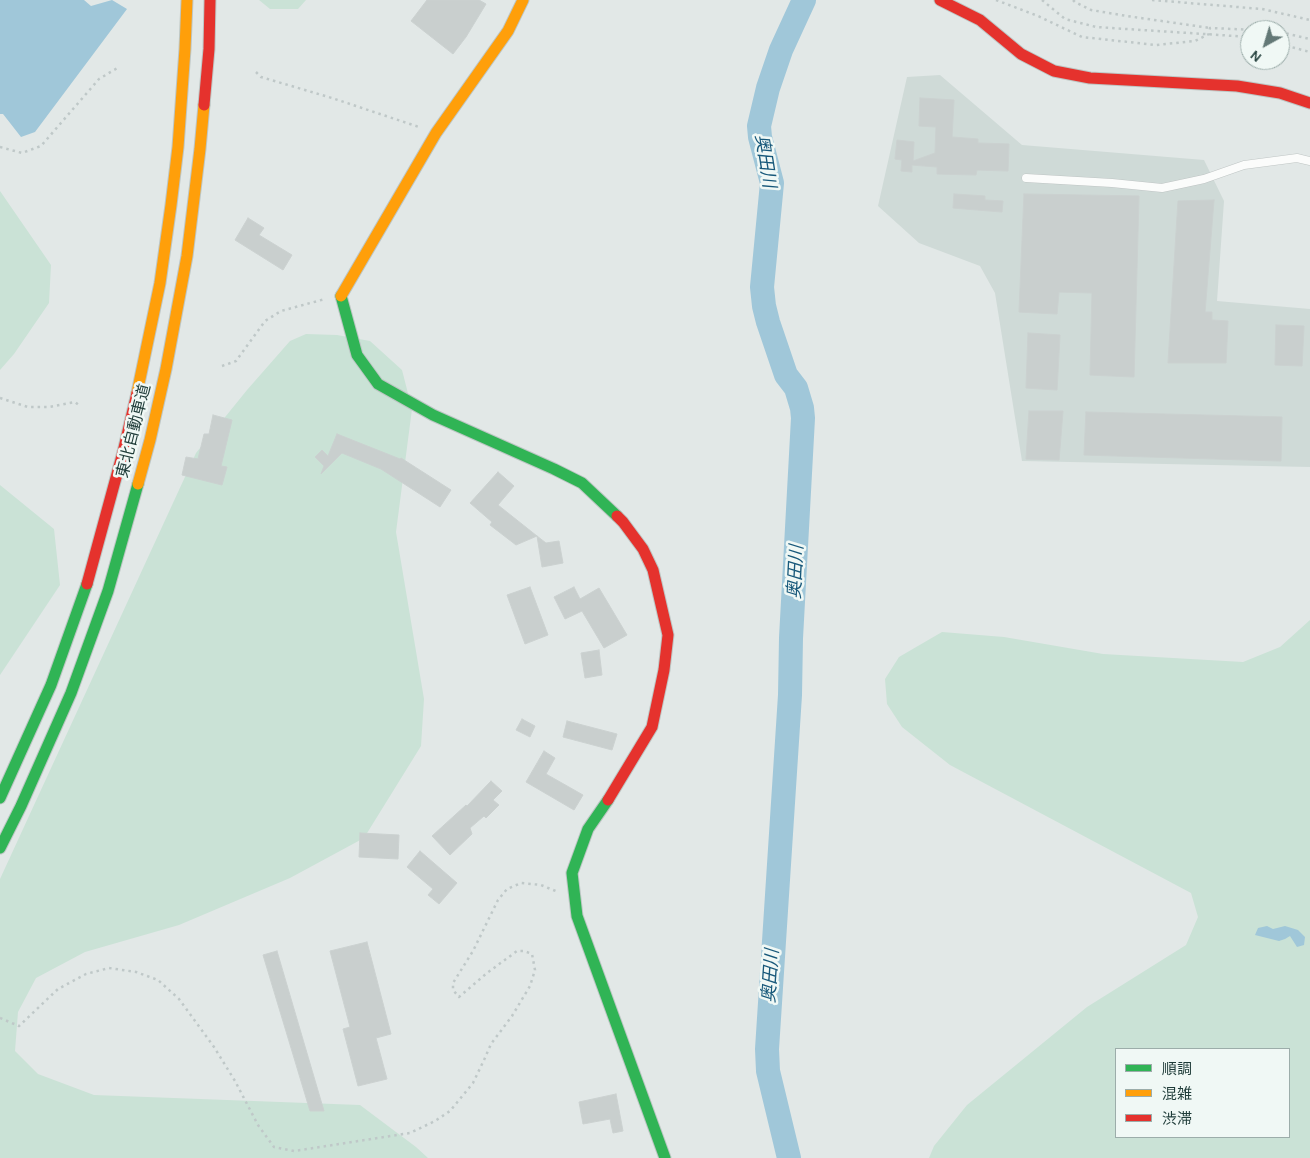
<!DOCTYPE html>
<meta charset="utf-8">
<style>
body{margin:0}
#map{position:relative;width:1310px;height:1158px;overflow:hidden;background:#e2e8e7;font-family:Karla,"Noto Sans JP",sans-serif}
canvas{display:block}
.legend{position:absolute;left:1115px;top:1048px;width:175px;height:90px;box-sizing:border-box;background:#f0f8f5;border:1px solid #9cadaa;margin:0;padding:6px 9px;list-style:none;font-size:15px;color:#1f3c39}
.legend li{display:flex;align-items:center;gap:10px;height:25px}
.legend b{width:25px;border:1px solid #9cadaa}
.north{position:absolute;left:1240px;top:20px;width:50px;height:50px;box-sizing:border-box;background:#f0f8f5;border:1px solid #9cadaa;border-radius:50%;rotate:219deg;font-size:14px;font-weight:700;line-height:20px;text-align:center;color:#1f3c39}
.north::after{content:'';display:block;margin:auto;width:18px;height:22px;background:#637876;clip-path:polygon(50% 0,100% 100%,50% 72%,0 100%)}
</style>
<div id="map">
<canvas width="1310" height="1158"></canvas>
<ul class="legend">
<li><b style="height:6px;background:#30b455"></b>順調</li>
<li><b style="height:6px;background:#ff9f0a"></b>混雑</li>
<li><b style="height:6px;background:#e5322d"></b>渋滞</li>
</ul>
<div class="north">N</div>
</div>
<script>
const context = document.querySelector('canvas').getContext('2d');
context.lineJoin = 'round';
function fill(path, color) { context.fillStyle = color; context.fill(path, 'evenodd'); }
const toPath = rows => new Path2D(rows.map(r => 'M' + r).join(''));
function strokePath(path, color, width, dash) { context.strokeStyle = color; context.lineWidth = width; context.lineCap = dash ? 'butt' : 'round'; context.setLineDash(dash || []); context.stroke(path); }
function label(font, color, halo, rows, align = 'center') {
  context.font = font + ' Karla,"Noto Sans JP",sans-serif'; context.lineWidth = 5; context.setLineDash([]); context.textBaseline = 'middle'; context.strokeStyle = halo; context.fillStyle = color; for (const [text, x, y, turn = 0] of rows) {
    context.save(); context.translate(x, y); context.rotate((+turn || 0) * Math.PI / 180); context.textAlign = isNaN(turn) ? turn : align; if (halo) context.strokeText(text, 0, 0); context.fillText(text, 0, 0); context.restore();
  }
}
fill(toPath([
 [940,75,1022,145,1204,160,1224,201,1217,301,1310,309,1310,467,1022,461,995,293,980,266,919,243,878,206,907,77]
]), '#cfdad7');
fill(toPath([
 [259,0,306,0,298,9,270,9],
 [0,191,51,265,49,303,14,354,0,370],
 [306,334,337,335,370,341,402,370,412,409,396,532,424,699,421,746,364,838,290,878,179,925,85,952,36,978,18,1012,15,1051,38,1074,94,1095,360,1105,416,1147,428,1158,0,1158,0,879,196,453,247,390,290,341],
 [0,485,54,529,60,585,0,675],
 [1310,620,1310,1158,929,1158,934,1146,967,1105,1087,1007,1186,945,1198,917,1191,893,950,765,902,727,887,704,885,679,899,657,942,632,1004,637,1103,654,1243,662,1280,647],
 [1116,1049,1289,1049,1289,1137,1116,1137]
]), '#cae2d6');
fill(toPath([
 [0,0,84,0,91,6,112,0,127,9,35,132,21,137,3,114,0,114],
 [1267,926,1273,929,1285,926,1298,930,1305,937,1304,945,1297,947,1290,936,1285,939,1279,941,1255,935,1258,928]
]), '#a0c7d9');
strokePath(toPath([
 [789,1158,768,1071,767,1049,790,695,791,638,803,418,802,408,796,388,786,375,768,322,764,306,762,287,772,183,760,137,759,126,768,88,781,50,804,0]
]), '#a0c7d9', 24);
const building = toPath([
 [427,0,479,0,486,4,466,37,453,54,411,21,427,0],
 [920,98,954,100,952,137,978,139,978,143,1009,144,1008,171,977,170,976,175,937,174,937,167,912,165,912,172,901,171,902,160,895,159,897,140,914,142,913,161,935,153,936,127,919,126,920,98],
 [954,194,985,196,985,200,1003,201,1002,212,953,208,954,194],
 [1024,194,1139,196,1134,377,1090,375,1092,293,1059,292,1057,314,1019,312,1024,194],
 [1214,200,1205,312,1212,312,1212,320,1228,321,1226,363,1168,363,1178,201,1214,200],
 [248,218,264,228,259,235,292,255,283,270,235,240,248,218],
 [1276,325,1304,326,1302,366,1275,365,1276,325],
 [1028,333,1060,335,1057,390,1026,388,1028,333],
 [1029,411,1063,411,1059,460,1026,459,1029,411],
 [1086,412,1282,417,1281,461,1084,455,1086,412],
 [213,415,232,420,221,466,227,467,222,485,182,475,186,457,198,459,204,434,209,434,213,415],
 [337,434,400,459,401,458,451,490,440,507,381,469,342,453,321,474,324,466,315,457,322,450,328,456,337,434],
 [498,472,514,486,498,505,537,536,516,545,490,525,492,522,470,503,498,472],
 [537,536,546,543,559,541,563,563,542,567,537,536],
 [530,587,548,635,525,644,507,595,530,587],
 [574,587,580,599,599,588,627,635,604,648,582,611,565,619,554,597,574,587],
 [599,650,602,675,585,678,581,653,599,650],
 [522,719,535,726,530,737,516,730,522,719],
 [567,721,617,734,612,750,563,737,567,721],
 [544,751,555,758,546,774,583,795,574,810,526,782,544,751],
 [491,781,502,791,493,800,499,805,486,818,484,816,470,828,472,834,450,855,432,836,466,805,467,806,491,781],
 [360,833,399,835,398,859,359,857,360,833],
 [420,851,457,883,439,904,428,895,433,889,407,867,420,851],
 [367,942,391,1034,376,1038,387,1079,358,1086,343,1029,350,1027,330,951,367,942],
 [277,951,324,1111,310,1111,263,955,277,951],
 [616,1094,623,1131,613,1133,610,1119,583,1124,579,1102,616,1094]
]);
fill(building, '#c9cfce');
strokePath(building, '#cbd1d0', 1);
const lane = toPath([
 [1026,178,1112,183,1162,188,1204,179,1244,165,1297,158,1310,161]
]);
const fast = toPath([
 [341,296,357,355,378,384,433,415,554,469,582,483,617,516],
 [0,798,51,685,87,584],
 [608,800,588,829,572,873,577,916,665,1158],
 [0,848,21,806,71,693,108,591,138,484]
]);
const slow = toPath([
 [341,296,436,133,508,31,523,0],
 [137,393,160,283,171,205,178,147,185,49,187,0],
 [138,484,150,440,166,369,187,256,200,149,204,105]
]);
const jam = toPath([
 [940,0,980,20,1021,54,1054,71,1090,78,1237,86,1280,93,1310,103],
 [204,105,209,49,210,0],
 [87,584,123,452,137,393],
 [608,800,652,727,664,670,668,635,653,570,643,549,623,522,617,516]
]);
strokePath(lane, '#bfc5c4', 9);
strokePath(fast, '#bdc6c4', 13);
strokePath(slow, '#bdc6c4', 13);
strokePath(jam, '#bdc6c4', 13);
strokePath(toPath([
 [996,0,1038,16,1082,37,1156,45,1195,41,1209,34,1210,28,1256,30],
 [1042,0,1065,19,1096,27,1250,37],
 [1073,0,1075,2,1091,10,1127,16,1210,28],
 [1152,0,1262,9,1310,20],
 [1280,32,1310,39],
 [1280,44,1310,52],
 [256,72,261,77,332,98,419,127],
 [0,147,22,153,41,146,99,79,119,67],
 [222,366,236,361,265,321,281,311,325,299],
 [0,398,28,407,49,407,75,402,80,406],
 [0,1018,19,1026,58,989,86,974,109,968,136,972,158,980,179,999,214,1047,235,1081,258,1125,274,1147,294,1151,410,1133,435,1121,450,1111,473,1083,484,1060,491,1044,512,1016,530,986,535,970,532,954,524,951,517,951,487,973,459,997,453,990,453,983,473,951,498,900,507,889,521,883,541,885,558,892]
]), '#bfc8c8', 2.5, [2.5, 4]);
strokePath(lane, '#fbfcfb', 8);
strokePath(fast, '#30b455', 11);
strokePath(slow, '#ff9f0a', 11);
strokePath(jam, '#e5322d', 11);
label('16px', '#1f3c39', '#f0f8f5', [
 ["東北自動車道",134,431,-76]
]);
label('italic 18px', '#17587a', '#f0f8f5', [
 ["奥田川",765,161,81],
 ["奥田川",796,572,-87],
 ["奥田川",771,976,-86]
]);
</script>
